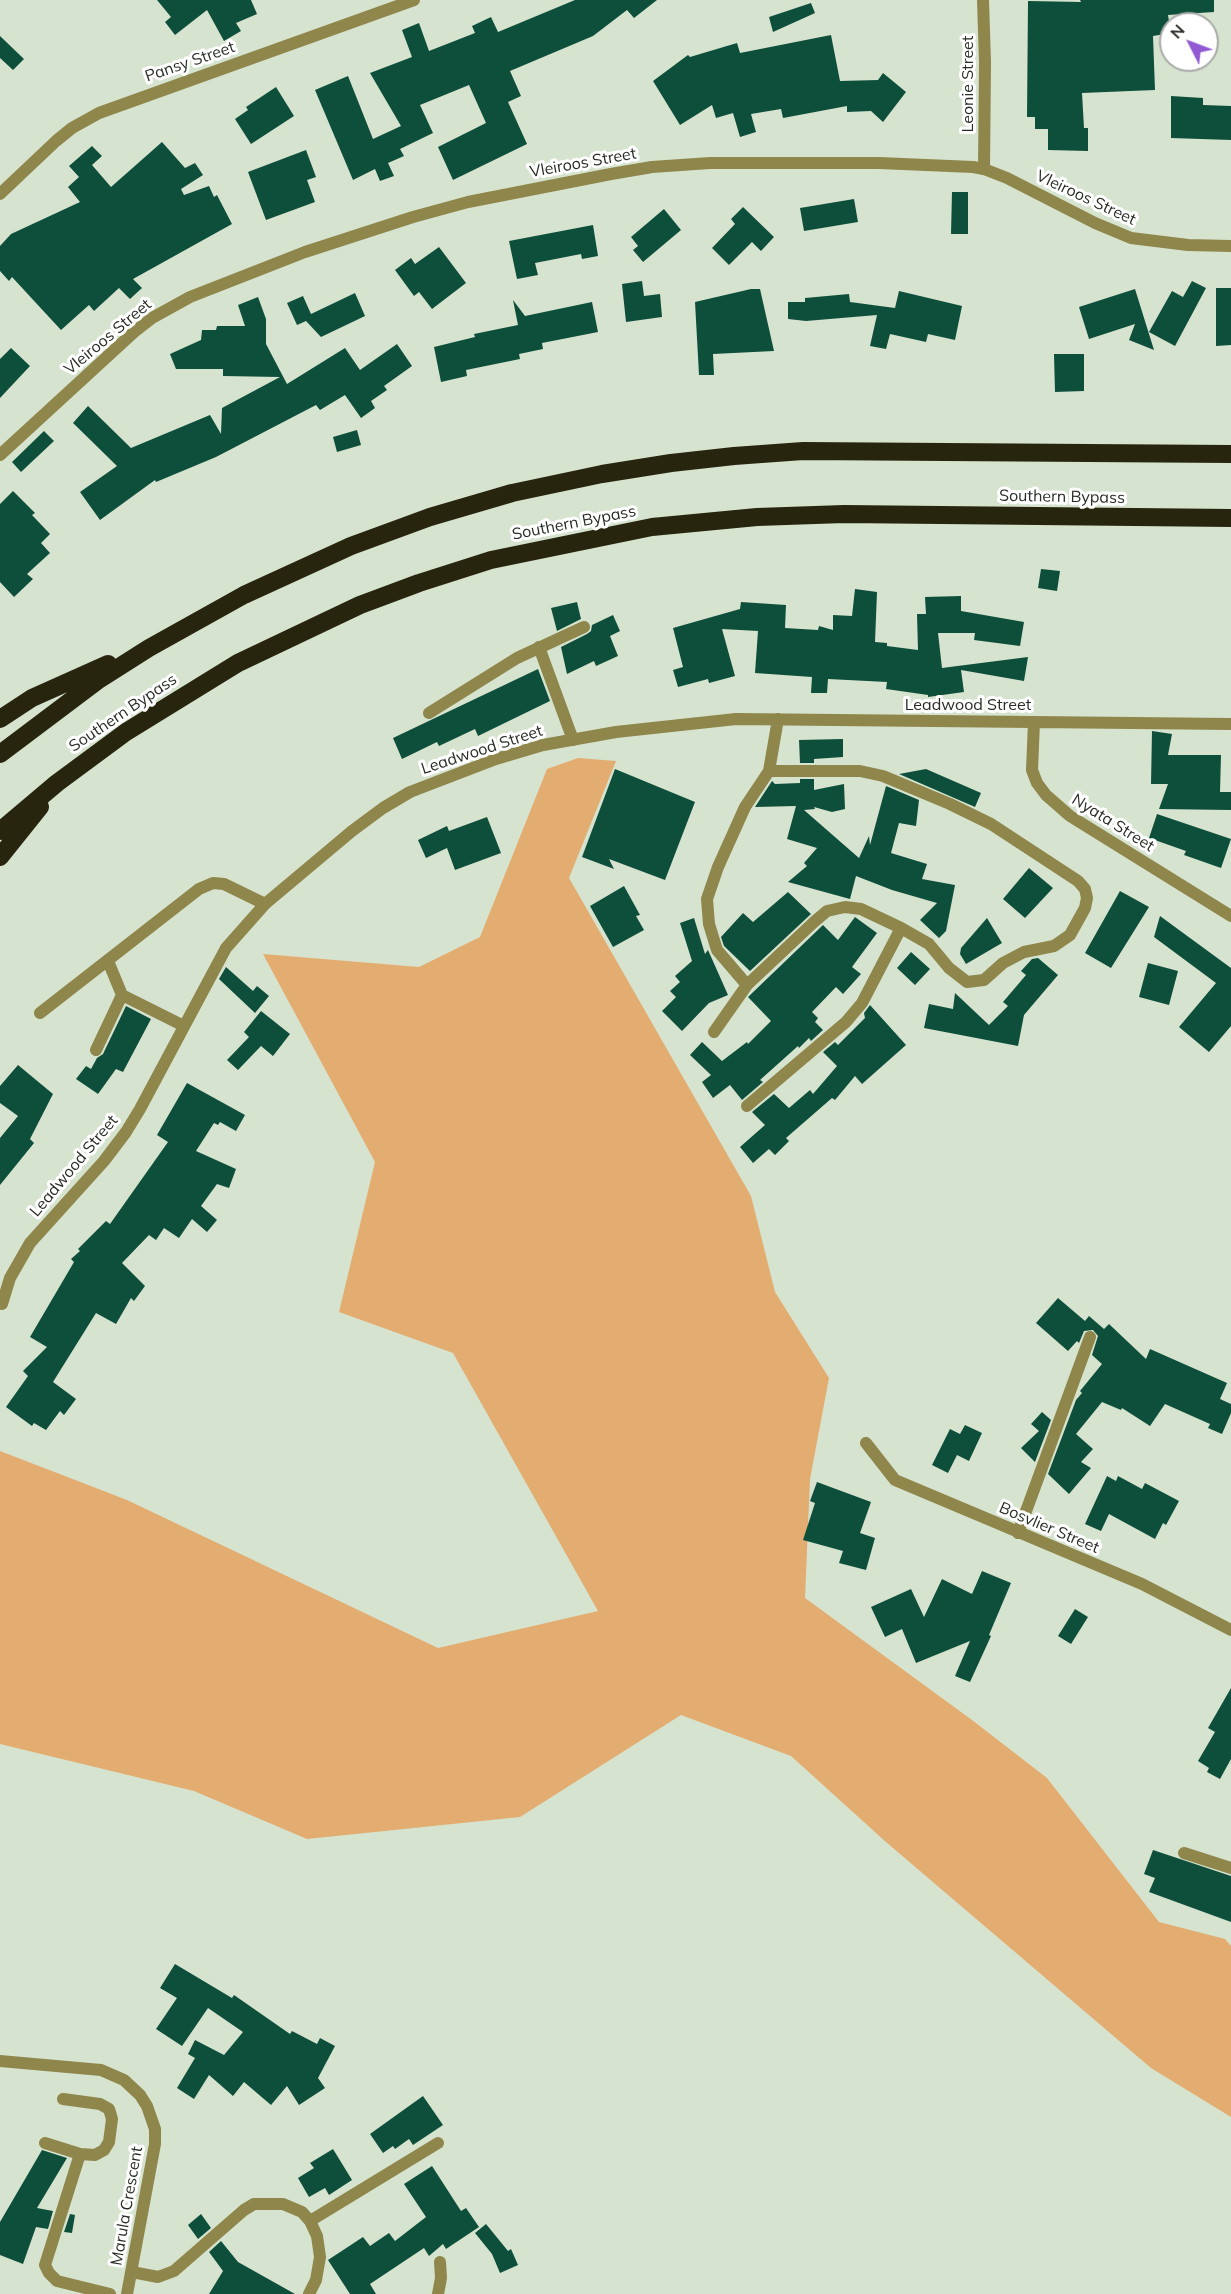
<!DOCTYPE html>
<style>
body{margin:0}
#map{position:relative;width:1231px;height:2294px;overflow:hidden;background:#d6e3cf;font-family:Mulish,sans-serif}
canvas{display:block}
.north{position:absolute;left:1159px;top:12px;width:60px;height:60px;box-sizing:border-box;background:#fff;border:2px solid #a9aba8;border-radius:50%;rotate:312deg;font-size:16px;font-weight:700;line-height:24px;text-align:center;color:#282d25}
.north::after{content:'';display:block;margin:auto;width:21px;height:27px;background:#915ad3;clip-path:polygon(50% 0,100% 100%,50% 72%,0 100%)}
</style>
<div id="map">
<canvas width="1231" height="2294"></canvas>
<div class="north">N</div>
</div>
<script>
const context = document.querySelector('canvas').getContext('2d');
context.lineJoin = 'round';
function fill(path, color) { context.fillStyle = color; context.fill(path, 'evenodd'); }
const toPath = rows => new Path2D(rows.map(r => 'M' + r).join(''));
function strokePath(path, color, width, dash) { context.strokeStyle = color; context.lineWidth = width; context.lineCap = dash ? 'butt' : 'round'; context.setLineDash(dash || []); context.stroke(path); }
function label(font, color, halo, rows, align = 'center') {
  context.font = font + ' Mulish,sans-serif'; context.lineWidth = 6; context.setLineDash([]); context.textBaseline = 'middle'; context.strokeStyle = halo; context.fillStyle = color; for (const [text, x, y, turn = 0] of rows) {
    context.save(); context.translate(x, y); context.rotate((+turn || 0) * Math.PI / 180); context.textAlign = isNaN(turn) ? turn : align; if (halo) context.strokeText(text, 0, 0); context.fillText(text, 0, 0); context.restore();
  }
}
fill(toPath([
 [578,758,616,761,569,878,751,1196,775,1292,829,1378,810,1479,805,1598,972,1720,1047,1778,1159,1922,1225,1939,1231,1946,1231,2117,1151,2068,886,1842,791,1756,681,1715,520,1817,307,1839,194,1791,0,1744,0,1451,127,1500,438,1648,598,1611,453,1353,339,1312,375,1162,263,954,419,967,480,937,547,769]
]), '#e3ac70');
fill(toPath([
 [157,0,251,0,257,14,236,23,241,31,224,41,207,10,175,35,165,22,171,17],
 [575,0,657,0,634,18,627,10,593,36,510,71,521,96,508,102,527,144,453,180,438,147,486,123,469,85,420,105,433,133,400,149,404,156,388,163,394,176,380,181,375,169,353,180,315,90,348,76,373,139,401,126,370,73,412,57,402,30,419,23,429,51,475,33,472,26,491,17,498,32],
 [1080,0,1214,0,1214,12,1168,15,1171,33,1153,36,1155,90,1082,93,1084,128,1088,128,1088,151,1048,150,1048,129,1035,129,1035,117,1027,117,1028,1,1081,2],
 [811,3,815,13,773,32,769,17],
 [831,35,840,81,878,80,883,73,906,92,883,122,871,111,847,112,847,106,783,118,781,109,751,114,756,132,740,137,733,113,716,118,712,105,680,125,653,81,688,55,690,57,737,43,740,53],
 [0,36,24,59,13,70,0,58],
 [276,87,294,116,251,144,235,119,248,110,246,107],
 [1171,96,1203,98,1203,105,1231,106,1231,140,1171,138],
 [162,142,185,168,195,163,203,175,181,189,184,195,209,186,214,197,217,195,232,224,133,279,142,288,130,299,119,288,94,311,89,305,61,330,12,277,9,281,0,271,0,246,11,234,80,202,68,187,79,177,69,166,92,146,102,156,92,165,111,187],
 [306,150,316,177,307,180,315,202,266,220,248,172],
 [952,192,968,192,968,234,951,234],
 [854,199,858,222,804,231,800,208],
 [743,207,774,237,761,251,752,242,729,265,712,248,735,224,731,219],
 [664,209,681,230,643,262,633,250,638,246,631,237],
 [593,225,598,256,582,259,581,254,535,263,538,275,517,279,509,241],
 [439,247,466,283,432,309,419,292,414,296,395,270,411,258,415,264],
 [642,281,644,296,660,294,662,317,626,322,622,284],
 [1192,281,1206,288,1175,346,1149,332,1172,291,1183,297],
 [1216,288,1231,288,1231,345,1216,346],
 [751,289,760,289,774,351,713,354,714,375,699,375,695,302],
 [1135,289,1154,350,1129,340,1135,324,1089,339,1079,307],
 [899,291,962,306,955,340,928,334,926,342,890,334,886,349,870,346,877,315,806,321,788,319,788,302,805,302,805,298,849,294,850,302,895,308],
 [355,293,365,316,321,337,306,321,297,325,287,303,303,296,311,314],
 [258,297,266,319,266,344,287,384,345,348,360,370,397,344,412,366,384,386,387,390,371,401,375,408,361,418,345,395,320,410,316,405,216,457,156,482,155,480,100,520,80,492,117,466,73,423,88,406,131,448,210,415,221,434,222,408,280,377,223,376,223,369,176,369,170,354,201,340,202,330,216,330,217,326,245,326,238,305],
 [513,300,525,316,592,302,598,332,542,343,543,349,519,354,520,359,466,370,467,376,441,382,434,347,475,337,474,334,518,325],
 [11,348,30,366,0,398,0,359],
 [1054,354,1084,354,1084,391,1055,392],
 [357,430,361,445,337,452,333,437],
 [44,431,54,441,21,472,12,462],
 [13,491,35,513,32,515,50,534,41,543,50,553,27,574,33,579,14,597,0,582,0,504],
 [1041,569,1060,571,1057,591,1038,588],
 [855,589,877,592,875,642,887,643,887,646,918,650,917,614,926,614,925,597,961,596,961,611,1024,622,1020,646,974,640,975,633,938,633,942,668,1028,657,1024,681,961,670,964,692,928,697,928,695,886,689,887,682,828,679,827,693,811,693,812,677,755,673,758,631,722,629,735,676,709,683,708,679,678,687,673,670,683,667,673,628,740,609,741,602,786,605,785,628,818,630,819,626,833,630,833,615,852,616],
 [577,602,581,619,557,631,551,608],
 [613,615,620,631,610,636,618,656,596,666,594,661,567,674,561,647,587,634,591,631,592,625],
 [538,669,550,701,478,736,475,729,439,746,437,742,402,759,393,738],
 [1152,731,1172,734,1168,755,1221,755,1220,792,1231,792,1231,810,1159,809,1168,784,1151,784],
 [843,739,843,757,814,759,814,763,800,763,799,740],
 [615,769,695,802,665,880,609,859,614,869,582,857],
 [926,769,981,793,975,807,899,774],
 [800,779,814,779,814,790,844,784,845,809,832,812,814,807,815,809,804,810,859,858,869,836,870,845,886,786,919,800,916,826,899,823,891,853,927,864,922,879,955,885,946,931,939,938,920,920,937,903,892,890,856,876,850,899,788,882,807,866,804,863,817,848,787,839,796,806,755,807,772,781,775,784,800,783],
 [1157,814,1231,839,1221,868,1184,855,1186,851,1149,838],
 [487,817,501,853,455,870,447,848,426,858,418,840,447,826,449,831],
 [1029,868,1053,888,1025,918,1003,899],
 [624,886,640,915,636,916,644,930,613,947,590,906],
 [1120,891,1149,907,1111,968,1085,953],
 [788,892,811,914,750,971,724,946,721,937,743,913,753,922],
 [1160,916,1231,968,1231,1026,1209,1052,1179,1027,1216,983,1154,937],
 [855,917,877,933,852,967,861,974,843,994,836,987,812,1012,818,1018,815,1022,823,1030,811,1041,809,1038,799,1048,798,1046,760,1080,763,1082,742,1100,730,1085,713,1098,702,1082,711,1075,690,1055,702,1042,722,1061,747,1042,748,1044,771,1021,748,997,823,925,838,940],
 [694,918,705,954,708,950,728,995,709,1003,682,1031,662,1011,676,997,670,991,680,982,675,976,692,961,680,923],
 [987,918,1002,943,966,964,960,954,961,948],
 [911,952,930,969,915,985,897,968],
 [1038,958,1058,975,1024,1015,1018,1046,924,1028,929,1004,953,1009,955,993,989,1025,1008,1006,1003,1002,1026,975,1021,971,1032,959],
 [1148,963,1178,971,1169,1005,1139,997],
 [226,967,253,991,257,986,269,996,255,1013,219,979],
 [870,1005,906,1045,862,1084,855,1076,835,1100,832,1098,786,1138,789,1141,775,1155,769,1149,753,1163,740,1147,765,1125,752,1112,774,1094,789,1108,810,1090,813,1094,837,1066,823,1052,835,1042,838,1045,865,1018,864,1013],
 [126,1006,151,1019,123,1072,116,1069,98,1094,76,1079,86,1066,91,1069,97,1058,103,1054],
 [261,1011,290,1034,273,1056,261,1046,238,1070,227,1060,249,1037,244,1032],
 [18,1065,53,1094,30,1139,34,1143,0,1185,0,1138,18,1116,0,1103,0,1086],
 [187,1083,245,1115,236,1131,220,1122,218,1125,214,1123,196,1151,236,1169,229,1188,217,1184,201,1206,217,1220,207,1232,192,1219,179,1238,164,1228,156,1240,149,1235,122,1263,145,1286,134,1301,131,1298,116,1324,96,1313,53,1382,76,1399,64,1415,60,1411,46,1430,34,1423,32,1426,6,1407,28,1376,23,1371,47,1347,30,1337,74,1262,71,1259,80,1251,78,1249,106,1221,110,1224,168,1142,157,1135],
 [1058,1298,1085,1321,1089,1316,1104,1329,1109,1324,1146,1359,1150,1349,1227,1383,1220,1399,1231,1404,1231,1413,1222,1434,1208,1428,1210,1424,1165,1404,1150,1426,1122,1408,1121,1410,1102,1402,1076,1434,1093,1449,1081,1462,1091,1468,1069,1494,1048,1474,1076,1400,1082,1393,1080,1391,1102,1364,1092,1355,1098,1336,1093,1330,1084,1331,1079,1343,1077,1341,1068,1351,1036,1323],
 [1042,1412,1051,1420,1035,1462,1021,1448,1039,1431,1031,1424],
 [965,1425,982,1433,969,1461,957,1455,948,1473,932,1465,950,1429,960,1434],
 [1107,1476,1116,1481,1118,1476,1142,1489,1145,1483,1179,1501,1166,1525,1163,1523,1155,1539,1109,1514,1101,1531,1085,1524],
 [817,1482,871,1502,860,1533,875,1538,866,1570,839,1563,843,1551,803,1540,815,1503,810,1501],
 [982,1571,1011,1583,989,1635,991,1636,970,1682,955,1676,970,1641,916,1663,902,1629,885,1637,871,1607,911,1589,924,1617,942,1579,972,1594],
 [1075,1609,1088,1617,1071,1644,1058,1636],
 [1231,1688,1231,1759,1220,1779,1207,1772,1209,1768,1198,1761,1215,1732,1208,1728],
 [1153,1850,1231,1876,1231,1922,1149,1892,1155,1878,1144,1874],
 [175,1964,232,1998,234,1995,290,2034,292,2031,317,2044,320,2038,335,2046,318,2078,325,2088,299,2105,287,2086,271,2105,244,2082,233,2096,209,2075,194,2099,177,2088,195,2058,188,2054,195,2040,224,2055,243,2032,208,2008,182,2046,156,2029,177,1998,160,1988],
 [423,2096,443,2125,413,2145,409,2139,395,2149,393,2146,383,2153,370,2134],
 [333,2149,352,2180,329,2195,325,2188,309,2197,298,2178,314,2168,310,2163],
 [42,2150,67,2158,37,2208,53,2211,48,2229,36,2227,23,2264,0,2255,0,2222],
 [432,2166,461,2211,466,2208,479,2227,446,2249,443,2244,429,2256,424,2248,370,2284,376,2294,350,2294,328,2260,363,2237,370,2246,389,2233,395,2241,426,2217,404,2184],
 [70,2214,75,2215,72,2233,64,2232],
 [201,2214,211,2228,198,2239,188,2225],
 [486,2224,508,2251,511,2249,518,2265,500,2273,492,2254,475,2233],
 [221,2241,238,2262,295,2294,209,2294,223,2271,209,2252]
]), '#0e4f3c');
strokePath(toPath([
 [983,0,985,62,984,169],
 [0,194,56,141,72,128,99,113,414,0],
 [539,647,573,740],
 [429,713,517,658,584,627],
 [1034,722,1032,770,1037,783,1046,795,1070,816,1231,916],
 [747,985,717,950,709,924,707,899,718,867,745,807,769,771,778,719],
 [122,995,184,1026],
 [40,1013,199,889,213,883,224,884,265,904],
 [714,1032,747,985,814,922,827,911,845,907,861,909,901,928,929,944,949,968,967,982,984,980,1003,963,1024,952,1054,946,1070,935,1085,908,1087,898,1085,889,1078,881,991,824,950,804,883,776,860,771,769,771],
 [96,1050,122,995,108,961],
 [747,1106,846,1022,862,1003,901,928],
 [2,1304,10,1278,30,1243,104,1161,126,1132,140,1109,226,948,265,904,352,831,383,808,410,792,496,759,543,745,616,732,736,719,1231,724],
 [866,1443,895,1480,1142,1584,1231,1630],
 [1018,1533,1090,1337],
 [1184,1853,1231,1868],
 [0,2061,101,2070,124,2080,140,2095,147,2106,155,2129,155,2144,127,2294],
 [45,2143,80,2154,95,2155,104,2150,109,2142,112,2119,109,2109,100,2104,63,2099],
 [80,2154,45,2265,49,2273,57,2281,110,2294],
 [310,2221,438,2143],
 [132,2272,158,2277,174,2271,244,2210,254,2204,283,2204,302,2212,310,2221,317,2236,320,2257,316,2280,309,2294],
 [438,2294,441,2278,440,2262]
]), '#8e864b', 12);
strokePath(toPath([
 [0,455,134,332,152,318,190,297,305,252,413,217,468,202,611,174,652,167,710,163,879,163,973,167,984,169,1007,178,1095,223,1131,238,1188,245,1231,246]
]), '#8e864b', 12);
strokePath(toPath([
 [0,719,32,698,108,664],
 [0,754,97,681,149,648,244,595,351,546,430,517,512,493,602,474,671,463,734,456,803,451,1231,454],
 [0,831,57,783,126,732,238,663,360,605,419,583,491,560,652,527,757,517,844,514,1231,518],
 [0,857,40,807]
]), '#28250f', 18);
label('16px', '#282d25', '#fff', [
 ["Pansy Street",190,62,-19],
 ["Leonie Street",968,84,-90],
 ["Vleiroos Street",583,163,-10],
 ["Vleiroos Street",1086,198,25],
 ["Vleiroos Street",108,337,-40],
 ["Southern Bypass",1062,497,1],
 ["Southern Bypass",574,523,-11],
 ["Leadwood Street",968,705],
 ["Southern Bypass",123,713,-34],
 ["Leadwood Street",482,750,-18],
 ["Nyata Street",1113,823,32],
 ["Leadwood Street",74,1166,-50],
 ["Bosvlier Street",1049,1528,23],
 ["Marula Crescent",127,2206,-80]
]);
</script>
